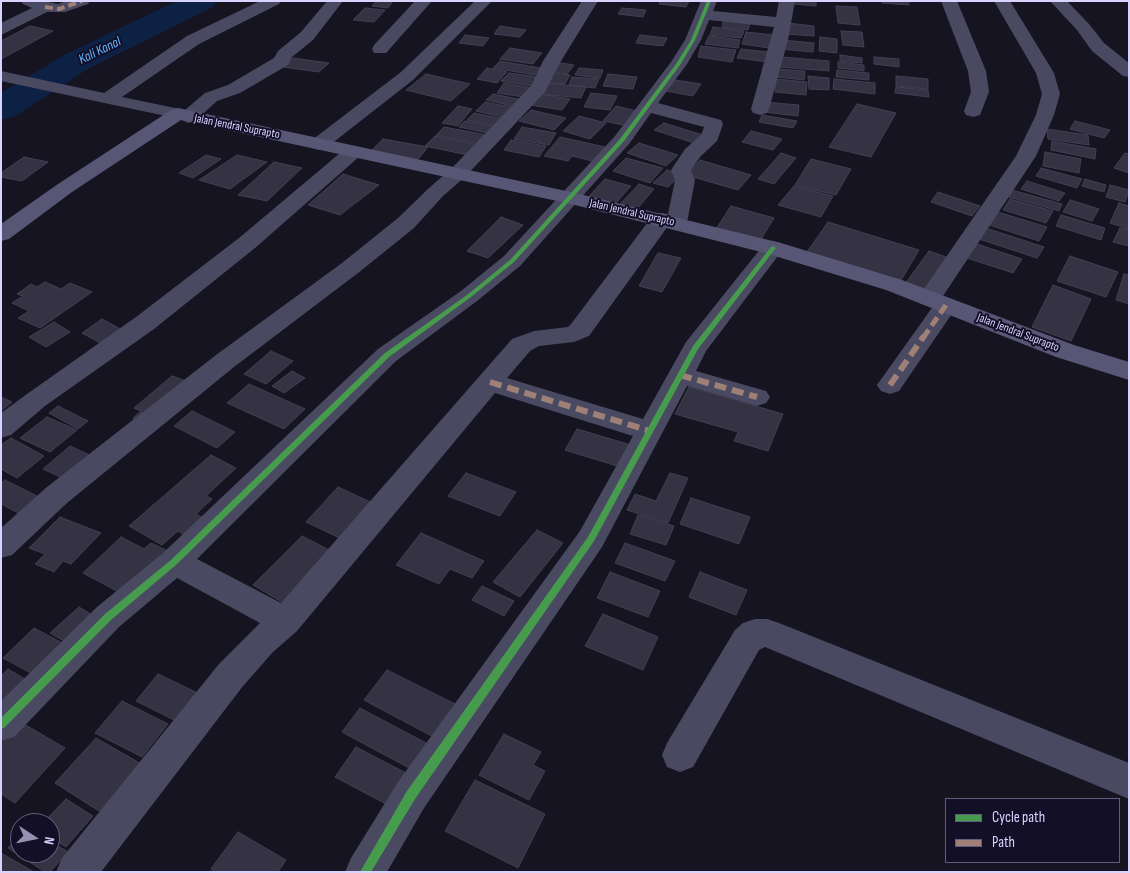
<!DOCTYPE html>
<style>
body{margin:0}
#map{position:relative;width:1130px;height:873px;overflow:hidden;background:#161421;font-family:"Sofia Sans Condensed",sans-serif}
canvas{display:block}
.frame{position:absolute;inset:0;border:2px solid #d9d4ff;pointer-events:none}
.legend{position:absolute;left:945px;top:798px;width:175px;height:65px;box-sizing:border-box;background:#130f26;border:1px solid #625e7d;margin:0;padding:6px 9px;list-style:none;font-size:15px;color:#d9d4ff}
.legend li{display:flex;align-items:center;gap:10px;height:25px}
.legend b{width:25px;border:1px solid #625e7d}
.north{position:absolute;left:10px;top:813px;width:50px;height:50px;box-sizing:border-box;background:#130f26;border:1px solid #625e7d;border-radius:50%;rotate:101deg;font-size:14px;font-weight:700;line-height:20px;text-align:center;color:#d9d4ff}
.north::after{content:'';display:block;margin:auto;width:18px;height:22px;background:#9591b1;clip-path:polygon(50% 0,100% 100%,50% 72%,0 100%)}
</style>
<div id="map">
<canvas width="1130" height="873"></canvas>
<div class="frame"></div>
<ul class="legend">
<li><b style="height:6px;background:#469c4c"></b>Cycle path</li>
<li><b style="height:6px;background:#9e8076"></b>Path</li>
</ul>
<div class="north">N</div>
</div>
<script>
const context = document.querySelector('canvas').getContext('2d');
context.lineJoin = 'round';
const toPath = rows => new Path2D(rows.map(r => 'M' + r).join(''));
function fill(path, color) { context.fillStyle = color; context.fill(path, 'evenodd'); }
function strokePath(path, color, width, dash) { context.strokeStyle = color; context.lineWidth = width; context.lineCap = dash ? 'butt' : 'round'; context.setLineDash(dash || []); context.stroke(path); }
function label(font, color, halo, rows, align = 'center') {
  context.font = font + ' "Sofia Sans Condensed",sans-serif'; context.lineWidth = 4; context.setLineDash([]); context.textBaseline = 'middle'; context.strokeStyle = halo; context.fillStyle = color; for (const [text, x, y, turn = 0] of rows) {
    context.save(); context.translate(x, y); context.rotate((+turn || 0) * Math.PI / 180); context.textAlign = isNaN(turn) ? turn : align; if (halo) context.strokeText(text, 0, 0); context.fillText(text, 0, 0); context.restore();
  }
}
fill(toPath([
 [177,1,217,1,213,7,88,69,14,117,1,120,1,93,64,55,177,1]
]), '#0d2144');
const building = toPath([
 [376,1,393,1,388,8,372,6,376,1],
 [660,1,689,1,686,7,659,4,660,1],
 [793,1,816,1,816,6,792,4,793,1],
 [882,1,909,1,909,5,882,3,882,1],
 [836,6,857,7,860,25,838,23,836,6],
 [365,8,385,10,374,22,353,20,365,8],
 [622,8,646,10,643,17,618,14,622,8],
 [724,18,751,21,748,30,722,27,724,18],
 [787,23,814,26,814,36,786,34,787,23],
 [30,26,53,31,1,59,1,41,30,26],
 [500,26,526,30,520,37,494,34,500,26],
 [713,27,744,31,741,38,710,35,713,27],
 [841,31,862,32,864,47,843,45,841,31],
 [746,32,774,35,769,48,742,44,746,32],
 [465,35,489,38,483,46,459,43,465,35],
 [640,35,667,38,663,46,636,43,640,35],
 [709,36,740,40,738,48,705,44,709,36],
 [820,37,837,39,837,53,819,51,820,37],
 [782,40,814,43,813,52,780,49,782,40],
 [701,46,736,50,732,62,698,57,701,46],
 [510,48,542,53,533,64,500,59,510,48],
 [741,49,769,52,768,62,737,58,741,49],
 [840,55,862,58,862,63,840,61,840,55],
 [781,57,829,61,829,71,779,67,781,57],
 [874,57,899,59,899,67,874,64,874,57],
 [293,58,329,63,319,72,283,67,293,58],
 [500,61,541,68,535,75,493,68,500,61],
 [556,62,574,65,567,74,550,71,556,62],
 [838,62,864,65,864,71,838,68,838,62],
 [487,68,507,72,497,83,477,79,487,68],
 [579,68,603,70,600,78,575,75,579,68],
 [778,69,805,71,804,80,777,77,778,69],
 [837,70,869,73,869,80,836,77,837,70],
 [509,73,538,77,531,86,501,81,509,73],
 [551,73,570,75,565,84,545,82,551,73],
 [426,74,470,84,451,101,406,90,426,74],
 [608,74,637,77,633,89,603,86,608,74],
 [808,76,829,78,829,90,809,89,808,76],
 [896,76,928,79,928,89,896,86,896,76],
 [572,77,599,79,595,88,569,85,572,77],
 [776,79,807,82,806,95,775,92,776,79],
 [834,79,875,83,875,94,833,89,834,79],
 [675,80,701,84,693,96,666,91,675,80],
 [504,83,532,88,524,97,497,93,504,83],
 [546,83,586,87,581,98,540,94,546,83],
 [896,87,928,90,929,97,895,93,896,87],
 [591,93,617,96,610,110,584,107,591,93],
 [493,94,523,100,517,107,486,100,493,94],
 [540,94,570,99,562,110,530,105,540,94],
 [485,102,516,108,507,118,476,111,485,102],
 [765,102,799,105,798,116,764,112,765,102],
 [857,104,896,113,871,157,829,147,857,104],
 [458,106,472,109,458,126,442,123,458,106],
 [616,106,641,112,629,126,603,121,616,106],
 [531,110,566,118,554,130,519,121,531,110],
 [474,113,505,119,498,126,467,120,474,113],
 [762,115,797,121,793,128,759,122,762,115],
 [579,116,606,123,590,139,563,131,579,116],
 [465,121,497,127,492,134,459,127,465,121],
 [1075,121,1110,130,1104,138,1070,129,1075,121],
 [664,123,703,135,694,143,654,130,664,123],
 [444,127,487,135,479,144,436,135,444,127],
 [522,127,556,133,549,145,514,139,522,127],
 [1047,129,1088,135,1089,145,1048,139,1047,129],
 [751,131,782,139,773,150,742,142,751,131],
 [435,136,478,145,468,155,425,146,435,136],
 [560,137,605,147,592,161,572,156,568,161,544,156,560,137],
 [383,139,428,147,415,163,368,154,383,139],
 [511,140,546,146,539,157,504,150,511,140],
 [1052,141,1096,149,1095,159,1051,150,1052,141],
 [639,143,678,155,666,166,627,153,639,143],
 [1045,152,1081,159,1079,173,1043,166,1045,152],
 [781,153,796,158,774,184,758,179,781,153],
 [1125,153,1129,154,1129,173,1114,168,1125,153],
 [206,155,221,159,193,178,179,173,206,155],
 [237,155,267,162,230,189,199,180,237,155],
 [24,157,48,162,22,181,1,177,1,173,24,157],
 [626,158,663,168,650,183,613,171,626,158],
 [811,159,851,169,836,195,795,185,811,159],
 [700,160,751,175,738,190,686,175,700,160],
 [274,162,302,168,267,201,238,195,274,162],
 [1041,168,1082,179,1077,188,1036,176,1041,168],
 [667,170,681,175,668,187,653,183,667,170],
 [343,174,379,185,340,215,308,205,343,174],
 [605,179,631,186,616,203,589,196,605,179],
 [1085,179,1106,185,1104,192,1082,186,1085,179],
 [1027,181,1065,193,1059,201,1021,189,1027,181],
 [639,184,654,189,637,209,620,204,639,184],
 [1110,185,1129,190,1125,202,1106,197,1110,185],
 [794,186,833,196,821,217,778,205,794,186],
 [1012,190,1062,204,1059,211,1009,197,1012,190],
 [938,192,980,206,972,216,931,202,938,192],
 [1010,199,1053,211,1046,223,1003,210,1010,199],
 [1070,200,1099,209,1092,221,1063,212,1070,200],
 [1119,203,1129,206,1129,229,1110,223,1119,203],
 [731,206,774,218,760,241,716,229,731,206],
 [998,212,1047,227,1039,241,989,225,998,212],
 [1061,215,1105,228,1101,240,1056,226,1061,215],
 [501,217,523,225,488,258,467,251,501,217],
 [828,222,919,250,900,282,807,252,828,222],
 [986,228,1044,247,1037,258,979,239,986,228],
 [1120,228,1129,230,1129,246,1113,242,1120,228],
 [977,244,1022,259,1013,273,967,258,977,244],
 [929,251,949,258,925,291,905,284,929,251],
 [658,253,681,258,662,292,639,286,658,253],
 [1070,256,1118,272,1106,297,1057,281,1070,256],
 [1124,274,1129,275,1129,304,1116,300,1124,274],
 [45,282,61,289,70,283,92,292,40,328,18,318,29,311,12,303,23,296,17,294,31,284,37,287,45,282],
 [1053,285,1091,299,1071,341,1032,327,1053,285],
 [102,319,126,332,106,346,82,333,102,319],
 [54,322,70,332,46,347,29,337,54,322],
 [271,351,293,361,266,384,244,374,271,351],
 [292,371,305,378,284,393,272,386,292,371],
 [172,376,189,382,144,423,133,418,141,411,134,408,172,376],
 [249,384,305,409,284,429,227,403,249,384],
 [689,387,783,414,768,451,734,441,738,432,675,414,689,387],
 [1,397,12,402,1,411,1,397],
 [58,406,88,421,78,429,49,413,58,406],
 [192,411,235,432,217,448,174,426,192,411],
 [47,417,77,430,50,452,20,438,47,417],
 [577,429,631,445,620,467,565,450,577,429],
 [11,438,44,456,17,478,1,469,1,445,11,438],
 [70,446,96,458,69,481,43,469,70,446],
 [211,455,236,468,206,496,212,499,196,514,207,520,188,537,178,531,162,545,129,526,211,455],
 [466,473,516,492,500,516,448,496,466,473],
 [670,473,688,478,668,523,627,510,635,494,656,501,670,473],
 [5,480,45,500,26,517,1,504,1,483,5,480],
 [338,487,379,506,348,542,306,522,338,487],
 [691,498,750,517,739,544,680,524,691,498],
 [638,515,674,526,666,545,630,534,638,515],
 [60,517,101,533,71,564,63,561,54,572,35,564,45,554,29,548,60,517],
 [537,530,563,543,520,597,493,582,537,530],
 [421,533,484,561,472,578,450,569,439,584,396,565,421,533],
 [302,536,335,553,287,605,253,585,302,536],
 [121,537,144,549,151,543,172,553,128,597,83,573,121,537],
 [625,543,675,561,665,581,615,563,625,543],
 [610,572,660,591,648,617,597,598,610,572],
 [700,572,747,590,736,615,689,597,700,572],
 [482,586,514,601,504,616,472,600,482,586],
 [79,607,92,615,64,641,50,633,79,607],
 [603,614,658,637,643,670,585,646,603,614],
 [34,628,70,647,40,678,3,658,34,628],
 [8,669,35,685,1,719,1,676,8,669],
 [387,670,461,707,439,740,364,700,387,670],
 [158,674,204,696,182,724,136,701,158,674],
 [122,701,168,724,142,757,95,733,122,701],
 [360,708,428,744,411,769,342,732,360,708],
 [17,720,65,748,15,803,1,794,1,736,17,720],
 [504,734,541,752,533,765,545,771,529,800,479,775,504,734],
 [96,738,143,765,102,813,55,783,96,738],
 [356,747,408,774,388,805,335,777,356,747],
 [475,780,545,814,518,868,445,831,475,780],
 [66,799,93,816,66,847,50,837,50,823,43,823,66,799],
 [238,832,286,860,278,872,216,872,211,869,238,832],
 [20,835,20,853,50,853,50,841,68,852,50,872,45,872,8,848,20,835],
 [1,853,34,872,1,872,1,853]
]);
fill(building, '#343243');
strokePath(building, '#433f54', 1);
fill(toPath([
 [21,1,44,1,58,4,66,1,90,1,88,4,65,12,47,12,1,35,1,23,32,8,23,4,21,1],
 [260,1,281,1,279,4,199,44,122,97,185,110,205,93,228,85,274,58,278,51,301,32,327,1,343,1,313,40,292,57,288,65,240,93,217,101,195,121,188,123,180,119,1,81,1,71,104,93,187,36,260,1],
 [415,1,432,1,386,53,374,53,372,49,374,45,415,1],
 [475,1,492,1,413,80,326,148,319,150,312,148,309,144,312,140,401,72,475,1],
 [582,1,598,1,561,61,545,92,465,177,443,196,414,228,358,273,234,367,67,503,12,555,1,558,1,528,47,487,216,355,342,263,398,218,429,188,451,169,531,86,543,61,582,1],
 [701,1,717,1,713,11,776,17,779,1,795,1,788,40,769,109,767,113,760,115,753,113,751,109,774,27,709,20,701,40,687,64,658,103,721,120,723,124,717,141,700,157,691,170,695,180,687,223,684,228,676,230,668,226,589,336,574,342,539,346,530,351,507,378,643,419,686,342,765,243,773,241,781,243,784,248,706,351,696,371,766,391,770,397,766,403,757,406,687,386,602,547,424,808,387,872,345,872,351,858,398,782,580,531,633,436,495,393,297,631,273,652,243,686,101,872,56,872,62,858,219,664,260,623,177,578,119,627,14,737,1,741,1,701,97,607,163,553,378,349,461,291,504,256,615,136,671,62,685,40,701,1],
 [651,113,704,127,701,135,685,149,671,170,675,180,668,214,662,213,654,214,571,324,568,327,534,331,512,339,281,603,197,559,396,361,477,301,520,266,629,144,651,113],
 [941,1,957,1,986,71,989,92,980,115,973,117,966,115,964,111,971,92,968,71,941,1],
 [994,1,1010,1,1054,73,1060,94,1054,115,1036,156,941,299,946,298,954,300,958,305,899,391,890,394,881,391,877,385,934,305,929,306,921,304,917,299,1016,156,1036,115,1042,94,1036,73,994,1],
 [1050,1,1067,1,1089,24,1104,43,1129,63,1129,77,1123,76,1092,51,1077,30,1050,1],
 [353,146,360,148,363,152,360,156,255,248,154,329,45,406,11,435,1,438,1,413,27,394,136,317,239,238,346,148,353,146],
 [755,619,767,619,779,623,1129,763,1129,799,765,647,759,650,693,767,680,772,667,767,662,755,667,743,735,630,743,623,755,619]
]), '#4a4962');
fill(toPath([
 [178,108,571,192,781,243,902,280,1074,345,1129,362,1129,380,1056,357,886,290,765,253,571,204,181,120,72,192,9,239,1,241,1,224,58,184,171,110,178,108]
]), '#575674');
strokePath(toPath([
 [45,7,59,9,82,1]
]), '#9e8076', 4, [8, 4]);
strokePath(toPath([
 [923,338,946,305]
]), '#9e8076', 5, [10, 5]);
strokePath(toPath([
 [680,375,757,397],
 [490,382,650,431],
 [890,385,924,336]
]), '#9e8076', 6, [12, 6]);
fill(toPath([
 [707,1,711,1,695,40,680,65,624,141,514,262,471,297,389,357,177,564,111,620,4,728,1,729,1,718,105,614,171,560,385,353,467,295,510,260,620,139,676,64,691,40,707,1],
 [773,246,776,248,775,249,698,349,594,541,415,799,371,872,360,872,407,791,588,537,693,346,771,247,773,246]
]), '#469c4c');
label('12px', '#d9d4ff', '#130f26', [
 ["Jalan Jendral Suprapto",237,127,11],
 ["Jalan Jendral Suprapto",632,213,13],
 ["Jalan Jendral Suprapto",1018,333,21]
]);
label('italic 14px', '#62b6ff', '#130f26', [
 ["Kali Kanal",100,51,-26]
]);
</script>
